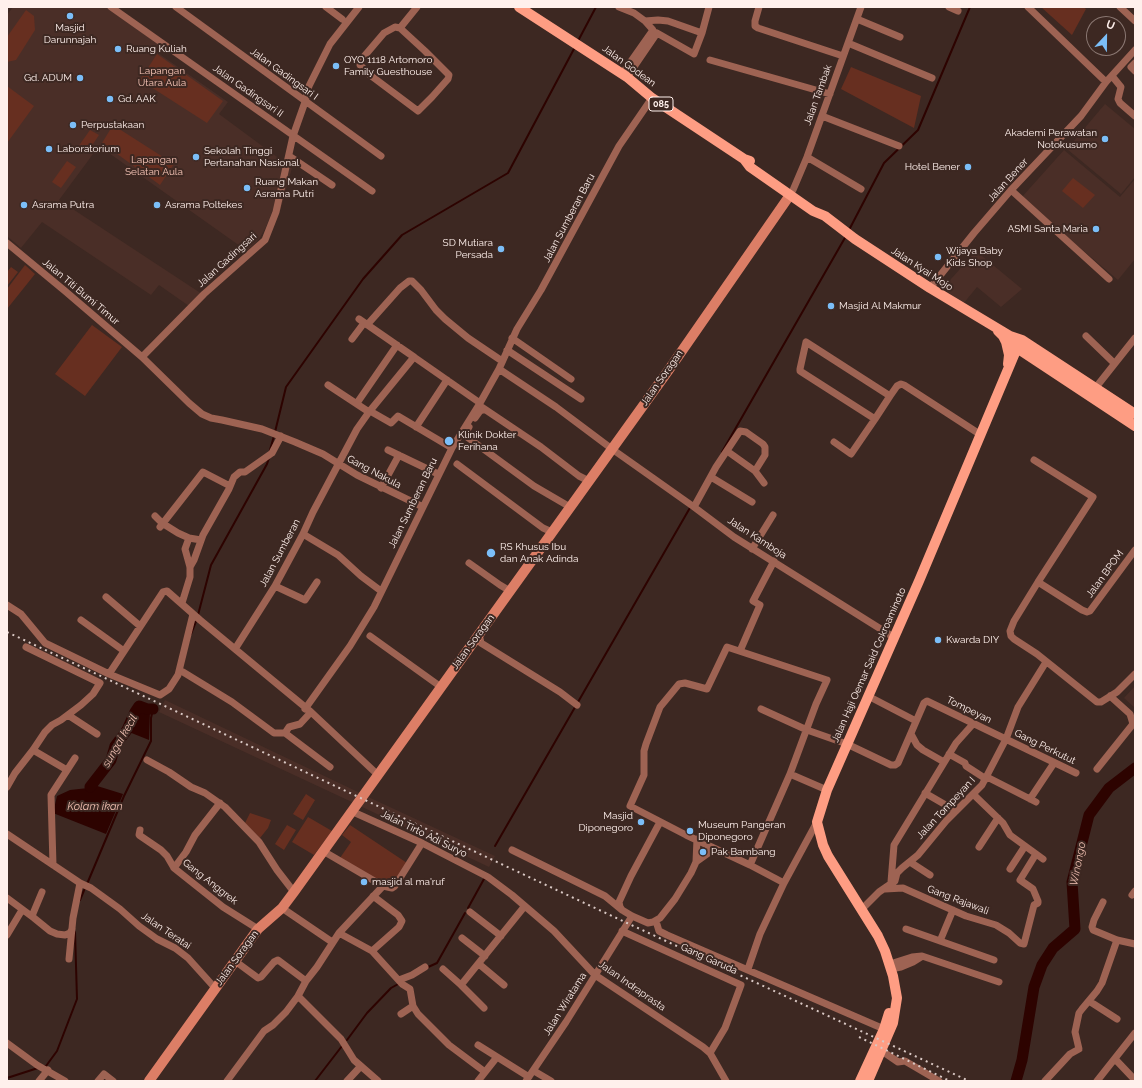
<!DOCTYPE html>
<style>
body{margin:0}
#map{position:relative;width:1142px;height:1088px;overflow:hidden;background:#3d2822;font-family:Raleway,sans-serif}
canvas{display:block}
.frame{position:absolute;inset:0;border:8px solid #fff0ec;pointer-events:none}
.north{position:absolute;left:1086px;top:16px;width:40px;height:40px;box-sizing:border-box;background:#3d2822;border:1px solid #8b7873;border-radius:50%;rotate:22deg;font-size:11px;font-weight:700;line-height:16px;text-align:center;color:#fff0ec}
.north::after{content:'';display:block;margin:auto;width:14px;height:18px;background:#7bbef8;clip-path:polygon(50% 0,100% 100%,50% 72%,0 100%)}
</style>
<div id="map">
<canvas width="1142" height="1088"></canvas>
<div class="frame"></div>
<div class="north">U</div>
</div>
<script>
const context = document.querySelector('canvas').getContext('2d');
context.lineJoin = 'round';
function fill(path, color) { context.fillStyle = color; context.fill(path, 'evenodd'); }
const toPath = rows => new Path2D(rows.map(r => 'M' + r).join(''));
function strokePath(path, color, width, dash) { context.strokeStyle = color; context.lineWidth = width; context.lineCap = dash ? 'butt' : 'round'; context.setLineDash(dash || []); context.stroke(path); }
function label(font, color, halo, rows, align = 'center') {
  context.font = font + ' Raleway,sans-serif'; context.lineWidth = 4; context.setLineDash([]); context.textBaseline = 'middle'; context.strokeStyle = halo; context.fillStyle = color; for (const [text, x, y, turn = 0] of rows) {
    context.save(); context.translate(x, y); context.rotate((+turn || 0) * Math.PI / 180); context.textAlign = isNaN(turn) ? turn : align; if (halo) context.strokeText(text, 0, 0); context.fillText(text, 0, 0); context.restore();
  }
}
fill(toPath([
 [13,7,109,7,161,43,155,51,228,102,219,114,292,168,280,211,273,210,266,227,259,239,247,251,99,146,59,200,202,294,189,306,159,285,151,295,42,222,21,248,7,236,7,15],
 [1105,104,1135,129,1135,177,1121,194,1067,149],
 [1064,150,1120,197,1135,179,1135,259,1118,280,1021,198],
 [976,251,1022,289,1001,307,977,287,963,304,943,288],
 [1135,686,1135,708,1124,698],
 [165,700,360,793,354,803,159,712],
 [364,795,495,856,489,867,358,805]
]), '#4a2e27');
fill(toPath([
 [1041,7,1083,7,1086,9,1072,35],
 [26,10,34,16,35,30,16,60,7,62,7,37],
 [157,54,223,101,207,123,140,80],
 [851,67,921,96,914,128,841,89],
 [7,86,34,106,7,143],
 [113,125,174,164,160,185,102,143],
 [90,130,99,135,87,153,78,147],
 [67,161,76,167,61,188,52,182],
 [1073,178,1095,195,1083,208,1062,191],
 [25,265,35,274,7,309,7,289],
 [11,267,18,272,7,286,7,272],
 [92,325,122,347,85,396,55,374],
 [306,794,315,800,303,820,293,814],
 [250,813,271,820,268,828,260,838,245,823],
 [308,817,332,831,314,855,292,842],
 [287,825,296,830,284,850,275,844],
 [350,825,407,863,392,886,381,883,340,858,351,842,342,835]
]), '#672f20');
fill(toPath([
 [138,708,150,711,149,740,129,732,131,723],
 [94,785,123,794,106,834,53,813,57,796,70,790,88,788]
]), '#2d0300');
strokePath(toPath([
 [578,41,596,7],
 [849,230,884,163,918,130,970,7],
 [275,432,286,387,363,279,402,235,508,173,575,47],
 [270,450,274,436],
 [722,452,846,236],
 [198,615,211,565,267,464,269,458],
 [191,634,197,619],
 [495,846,691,506],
 [87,884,124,796,151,741,151,718,153,709],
 [80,900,85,888],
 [468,908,484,879],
 [426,968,437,963,465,913],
 [347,1040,367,1013,391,988,400,983],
 [44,1066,46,1066,57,1051,77,999,75,932],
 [7,1078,38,1068],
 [315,1081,342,1046]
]), '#2d0300', 2);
strokePath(toPath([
 [90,787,111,760,115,746,127,730,135,712,139,706,147,709,153,709],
 [1016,1081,1022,1060,1034,987,1042,965,1053,948,1075,929,1072,882,1089,815,1109,788,1135,768]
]), '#2d0300', 11);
strokePath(toPath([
 [111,7,372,191],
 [176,7,381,156],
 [326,7,342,19],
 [619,7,634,13,645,21],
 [759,7,755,21,755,26,758,28,843,56],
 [949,7,958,11],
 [1028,7,1106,82],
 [1120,7,1135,21],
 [857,19,900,37],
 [400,28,395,27,384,33,361,60,360,65,370,75,418,111,432,97,448,79,449,75,425,51,400,28,417,7],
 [702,33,709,7],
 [848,43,932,78],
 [710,60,830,94],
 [1135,63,1131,67,1135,71],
 [622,74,653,30,645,21,658,20,668,21,702,33,694,54,657,33,627,77],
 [1112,76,1121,87,1118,99,1120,103,1135,116],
 [822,116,899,146],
 [289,156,332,185],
 [807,157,861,189],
 [793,190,807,157,861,7],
 [1011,190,1109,279],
 [7,243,65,291,142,357,189,403,202,414,211,418,222,420,262,429,295,442,323,454,357,475,423,507],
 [930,288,974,233,1011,190,1081,116,1106,82,1135,50],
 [359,319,414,357],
 [367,325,400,288,409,281,412,281,421,290,436,310,445,319,468,338,502,361],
 [1086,336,1114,363],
 [512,338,571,379],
 [352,339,364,323],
 [507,350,581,399],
 [142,357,204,294,265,240,276,212,293,136,305,102,309,86,330,44,359,7],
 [499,369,556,407,612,449,694,507,734,537,895,638],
 [328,385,369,412],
 [1093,391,1135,338],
 [890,396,897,386,901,384,904,385,981,435],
 [357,403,397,345],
 [480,406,541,447,579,476,589,481],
 [370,411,391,423,398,416,452,448],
 [475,418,480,411,484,409],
 [416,427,447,380],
 [469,427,466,432,465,435,467,437,534,486,570,507],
 [834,442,851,454,875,419,890,396,806,342,800,369,800,371,875,419],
 [388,450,438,474],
 [727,451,755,471,764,483],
 [1034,460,1093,497,1038,582],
 [457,464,543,528,552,532],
 [711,477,752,502],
 [381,488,399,455],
 [694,507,716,467,740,431,746,432,763,444,765,447,765,455,755,471],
 [155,516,162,523,178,533,189,538,201,540],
 [160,527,203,472,230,486],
 [303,534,338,555,361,576,381,591],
 [752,549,773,515],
 [1135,550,1090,611,1087,612,1082,610,1038,582,1014,621,1010,631,1011,636,1014,639,1037,654,1097,702,1101,702,1117,692,1135,674],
 [469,563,500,585,510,591],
 [190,567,194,560,203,535,229,489,234,477,240,472,245,472,272,453,281,436],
 [275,586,305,600,317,582],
 [106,597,140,626],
 [182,603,190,577,190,567,185,549,189,538],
 [7,605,21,614,45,643,109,674,160,695,169,689,178,675,193,614],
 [81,620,124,651],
 [479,634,481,643,560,692,577,705],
 [370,636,441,687],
 [235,649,275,586,303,534,313,512,357,429,369,412,414,357,480,403],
 [740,651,760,605,753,601,774,561],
 [183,672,232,702,274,733,285,733,330,767],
 [109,674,163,592,167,591,200,620,311,712,378,775],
 [868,696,916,721],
 [305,709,350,646,374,607,452,448,480,403,499,369,517,329,541,290,619,146,652,98],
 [761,709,807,730,847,744,891,765,895,765,898,763,924,703,927,701,1076,773],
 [68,715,97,734],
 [285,733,289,727,300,724,311,712],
 [911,734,917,745,923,750,944,762],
 [33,750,67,770],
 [949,754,965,763,966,766,986,779],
 [147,760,169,772,191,787,205,793,225,807,259,842,277,870,294,892],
 [1097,769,1133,724,1130,714,1110,696],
 [790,774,827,790],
 [987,777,1036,802],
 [7,787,15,773,33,750,45,732,52,725,61,720,81,705,93,694,100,683,26,647],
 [925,793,956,811],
 [973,794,1003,823,1010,835,1043,859],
 [1030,799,1054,763],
 [351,811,422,843,488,877,512,895,554,931,595,975,703,1047,710,1053,726,1081],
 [660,822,631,876,619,902,620,907,622,910,632,916,648,923,653,922,660,918,675,899,691,873,696,862,697,839],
 [140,830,139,835,161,850,167,856,174,868,223,907,258,929],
 [7,834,80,883,91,888,120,909,139,926,157,939,175,948,188,958,215,988],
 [979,847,998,818],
 [512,850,605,896,622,910],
 [323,851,383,886,392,888,395,886,422,843],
 [696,862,710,852,712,847],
 [910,862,930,875],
 [53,865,51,795,75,758],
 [750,865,790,774,816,704,827,680,727,647,707,689,685,683,679,684,660,707,646,744,644,751,644,775,630,806,686,835,750,865,784,883,817,822],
 [174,868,186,852,195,835,220,803],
 [1010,869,1025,846],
 [891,882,894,845,956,743,973,724],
 [885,889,903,888,966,916,996,925,1009,933,1020,943,1024,944,1034,905,1038,903,1038,901,1033,889,1020,880,1036,854],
 [1132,895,1135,891],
 [7,898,34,918,50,931,57,934,65,935,70,933,72,929],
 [1103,902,1094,920,1092,927,1093,930,1117,940,1135,944],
 [282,908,332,942],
 [862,909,879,892,895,881,897,873,902,868,918,855,946,821,982,785,1006,739,1018,707,1046,662],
 [470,912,501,936],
 [32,916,42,892],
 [656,921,659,931,667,935,884,1029],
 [906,929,994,960],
 [622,931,741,985,725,1028,710,1053],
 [339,933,372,951,402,984,410,989,413,1006,418,1014,449,1045,485,1072],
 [7,935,22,910],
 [462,938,485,956],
 [940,941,953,910],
 [372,951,399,927,402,921,398,915,373,896],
 [69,959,73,918,80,883],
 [235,961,258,978,261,977,274,962,278,960,306,981],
 [479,964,504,985],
 [890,964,912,957,922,956,999,982],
 [443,969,461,985,484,1008],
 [748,969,760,934,784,883],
 [891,969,901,967,913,962,921,957],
 [399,980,412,975,425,967],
 [461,985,524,907],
 [1089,1001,1117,1019],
 [401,1014,413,1006],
 [7,1043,37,1065,65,1081],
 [478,1045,529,1077],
 [882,1051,898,1062,905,1061,939,1081],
 [1115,1059,1135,1080],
 [534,1071,551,1081],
 [39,1081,48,1070],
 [98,1081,104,1074,113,1081],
 [227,1081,264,1031,273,1025,286,1012,298,996],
 [347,1081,361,1066],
 [378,1081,354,1060,341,1039,298,996,306,981,317,967,339,933,383,886],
 [478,1081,497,1057],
 [526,1081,566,1022,632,916],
 [1045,1081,1070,1054,1079,1049,1075,1032,1079,1013,1082,1009,1097,991,1102,983,1117,940],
 [1097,1081,1135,1033]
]), '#9e6353', 7);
strokePath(toPath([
 [149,1081,258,929,282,908,294,892,668,371,790,195]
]), '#dc7e66', 10);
strokePath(toPath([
 [519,7,627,77,652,98,744,159,750,161],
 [744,159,750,167,813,211,825,216,855,239,930,288,1010,336,1022,340,1135,414],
 [998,331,1003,336,1006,342,1009,355,1008,364],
 [1014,342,1017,348,1135,426],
 [860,1081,884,1029,889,1013],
 [868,1081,893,1023,897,998,893,976,885,951,878,936,828,856,823,845,817,822,827,790,919,581,1017,348]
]), '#fe9d83', 10);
strokePath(toPath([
 [7,632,627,923,969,1081],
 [859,1037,950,1081]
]), '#d9c8c4', 2, [2, 4]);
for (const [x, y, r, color] of [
 [70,16,4,"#7bbef8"],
 [118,49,4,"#7bbef8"],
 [336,66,4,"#7bbef8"],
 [80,78,4,"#7bbef8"],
 [110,99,4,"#7bbef8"],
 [73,125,4,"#7bbef8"],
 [1105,139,4,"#7bbef8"],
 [49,149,4,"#7bbef8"],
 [196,157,4,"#7bbef8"],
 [968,167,4,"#7bbef8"],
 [247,188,4,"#7bbef8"],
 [24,205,4,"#7bbef8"],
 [157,205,4,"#7bbef8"],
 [1096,229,4,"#7bbef8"],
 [501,249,4,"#7bbef8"],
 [938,257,4,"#7bbef8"],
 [831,306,4,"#7bbef8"],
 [449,441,5,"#7bbef8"],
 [491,553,5,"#7bbef8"],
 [938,640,4,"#7bbef8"],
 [641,822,4,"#7bbef8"],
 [690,831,4,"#7bbef8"],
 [703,852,4,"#7bbef8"],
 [364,882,4,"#7bbef8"]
]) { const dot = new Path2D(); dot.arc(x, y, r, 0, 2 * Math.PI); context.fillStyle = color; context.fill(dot); strokePath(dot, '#3d2822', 1.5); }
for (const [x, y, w] of [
 [661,104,24]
]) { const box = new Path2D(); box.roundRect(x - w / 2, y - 7, w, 14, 3); context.fillStyle = '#3d2822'; context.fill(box); strokePath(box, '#fff0ec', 1); }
label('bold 9px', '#fff0ec', null, [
 ["085",661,104]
]);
label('10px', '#fff0ec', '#3d2822', [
 ["Masjid",70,28,"center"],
 ["Darunnajah",70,40,"center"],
 ["Ruang Kuliah",126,49],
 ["OYO 1118 Artomoro",344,60],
 ["Family Guesthouse",344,72],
 ["Gd. ADUM",72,78,"right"],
 ["Gd. AAK",118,99],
 ["Perpustakaan",81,125],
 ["Akademi Perawatan",1097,133,"right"],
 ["Notokusumo",1097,145,"right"],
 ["Laboratorium",57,149],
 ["Sekolah Tinggi",204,151],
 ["Pertanahan Nasional",204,163],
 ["Hotel Bener",960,167,"right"],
 ["Ruang Makan",255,182],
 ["Asrama Putri",255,194],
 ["Asrama Putra",32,205],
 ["Asrama Poltekes",165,205],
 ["ASMI Santa Maria",1088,229,"right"],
 ["SD Mutiara",493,243,"right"],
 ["Persada",493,255,"right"],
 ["Wijaya Baby",946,251],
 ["Kids Shop",946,263],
 ["Masjid Al Makmur",839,306],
 ["Klinik Dokter",458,435],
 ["Ferihana",458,447],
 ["RS Khusus Ibu",500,547],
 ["dan Anak Adinda",500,559],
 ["Kwarda DIY",946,640],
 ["Masjid",633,816,"right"],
 ["Diponegoro",633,828,"right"],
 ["Museum Pangeran",698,825],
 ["Diponegoro",698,837],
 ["Pak Bambang",711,852],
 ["masjid al ma'ruf",372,882]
], 'left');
label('10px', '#fff0ec', '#3d2822', [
 ["Jalan Godean",629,66,36],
 ["Jalan Gadingsari I",284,74,36],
 ["Jalan Gadingsari II",248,91,35],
 ["Jalan Tambak",818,95,-70],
 ["Jalan Bener",1008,180,-48],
 ["Jalan Sumberan Baru",569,218,-62],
 ["Jalan Gadingsari",227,260,-42],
 ["Jalan Kyai Mojo",922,269,33],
 ["Jalan Titi Bumi Timur",81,292,40],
 ["Jalan Soragan",662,378,-55],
 ["Gang Nakula",374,472,28],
 ["Jalan Sumberan Baru",413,503,-64],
 ["Jalan Kamboja",757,538,33],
 ["Jalan Sumberan",280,553,-62],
 ["Jalan BPOM",1105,574,-54],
 ["Jalan Soragan",473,642,-54],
 ["Jalan Haji Oemar Said Cokroaminoto",869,665,-66],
 ["Tompeyan",969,710,26],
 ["Gang Perkutut",1045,747,26],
 ["Jalan Tompeyan I",946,808,-47],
 ["Jalan Tirto Adi Suryo",424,834,26],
 ["Gang Anggrek",210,882,38],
 ["Gang Rajawali",958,900,21],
 ["Jalan Teratai",166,931,34],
 ["Jalan Soragan",237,958,-54],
 ["Gang Garuda",709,959,24],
 ["Jalan Indraprasta",632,986,35],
 ["Jalan Wiratama",565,1004,-58]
]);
label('10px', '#f9c7b9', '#3d2822', [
 ["Lapangan",162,71],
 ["Utara Aula",162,83],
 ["Lapangan",154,160],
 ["Selatan Aula",154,172]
]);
label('italic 11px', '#f1c0b2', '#3d2822', [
 ["sungai kecil",120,741,-60],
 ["Kolam ikan",95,807],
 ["Winongo",1078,864,-79]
]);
</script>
